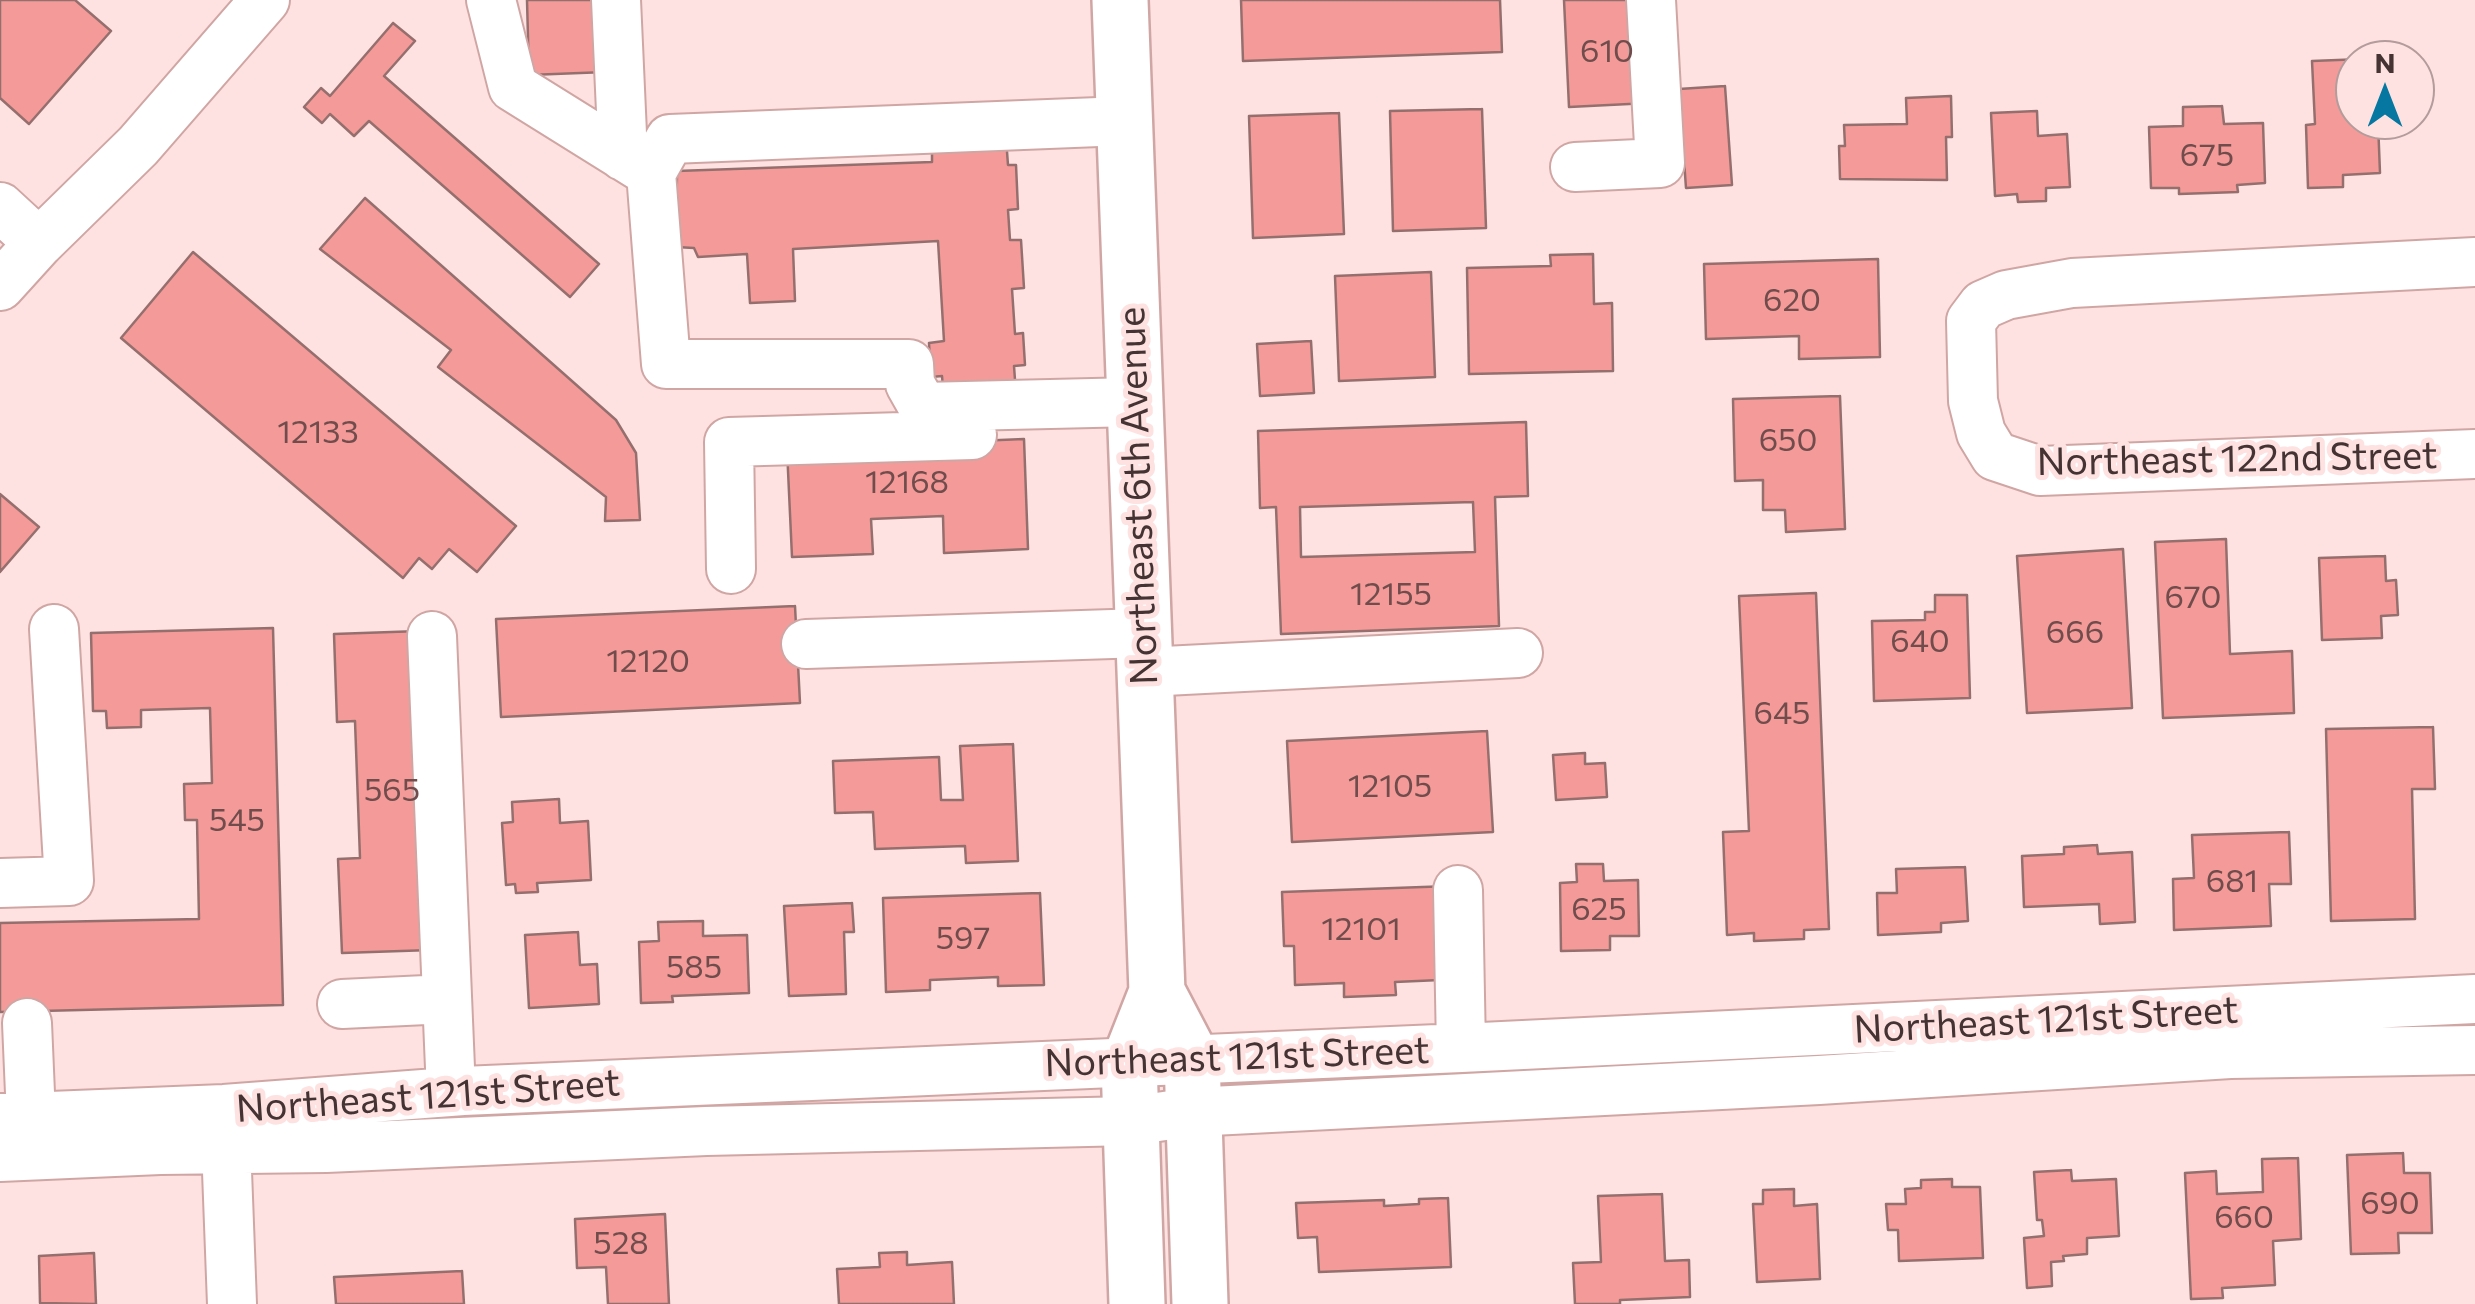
<!DOCTYPE html>
<style>
body{margin:0}
#map{position:relative;width:2475px;height:1304px;overflow:hidden;background:#fde2e1;font-family:Commissioner,sans-serif}
canvas{display:block}
.north{position:absolute;left:2335px;top:40px;width:100px;height:100px;box-sizing:border-box;background:#fde2e1;border:2px solid #b39c9b;border-radius:50%;rotate:0deg;font-size:28px;font-weight:700;line-height:40px;text-align:center;color:#443332}
.north::after{content:'';display:block;margin:auto;width:35px;height:45px;background:#0577a1;clip-path:polygon(50% 0,100% 100%,50% 72%,0 100%)}
</style>
<div id="map">
<canvas width="2475" height="1304"></canvas>
<div class="north">N</div>
</div>
<script>
const context = document.querySelector('canvas').getContext('2d');
context.lineJoin = 'round';
function fill(path, color) { context.fillStyle = color; context.fill(path, 'evenodd'); }
const toPath = rows => new Path2D(rows.map(r => 'M' + r).join(''));
function strokePath(path, color, width, dash) { context.strokeStyle = color; context.lineWidth = width; context.lineCap = dash ? 'butt' : 'round'; context.setLineDash(dash || []); context.stroke(path); }
function label(font, color, halo, rows, align = 'center') {
  context.font = font + ' Commissioner,sans-serif'; context.lineWidth = 10; context.setLineDash([]); context.textBaseline = 'middle'; context.strokeStyle = halo; context.fillStyle = color; for (const [text, x, y, turn = 0] of rows) {
    context.save(); context.translate(x, y); context.rotate((+turn || 0) * Math.PI / 180); context.textAlign = isNaN(turn) ? turn : align; if (halo) context.strokeText(text, 0, 0); context.fillText(text, 0, 0); context.restore();
  }
}
const building = toPath([
 [0,0,75,0,111,31,29,124,0,98,0,0],
 [527,0,604,0,606,72,529,75,527,0],
 [1241,0,1500,0,1502,52,1243,61,1241,0],
 [1564,0,1645,0,1649,103,1569,107,1564,0],
 [393,23,415,41,384,76,599,264,570,297,369,121,354,136,330,114,322,123,304,107,321,88,330,96,393,23],
 [2389,58,2389,60,2355,60,2355,123,2378,122,2380,173,2343,175,2343,187,2308,188,2306,125,2315,124,2312,61,2389,58],
 [1725,86,1732,185,1686,188,1679,89,1725,86],
 [1951,96,1952,137,1946,137,1947,180,1840,179,1839,146,1845,146,1844,125,1907,124,1906,98,1951,96],
 [2222,106,2224,124,2263,123,2265,183,2237,185,2238,192,2179,194,2179,188,2151,188,2149,127,2183,126,2183,107,2222,106],
 [1482,109,1486,228,1393,231,1390,111,1482,109],
 [2037,111,2038,136,2067,134,2070,187,2046,188,2046,201,2018,202,2017,194,1995,196,1991,113,2037,111],
 [1339,113,1344,234,1253,238,1249,116,1339,113],
 [1006,138,1008,165,1016,165,1018,209,1008,210,1010,240,1021,240,1024,288,1012,289,1015,334,1023,333,1025,365,1014,366,1016,394,944,399,942,376,931,377,929,343,944,341,938,241,793,249,795,301,750,303,747,254,698,257,694,248,676,247,677,171,932,162,932,142,1006,138],
 [365,198,616,420,636,453,640,520,605,521,606,497,438,367,451,350,320,249,365,198],
 [193,252,516,526,477,572,449,549,432,569,419,558,403,578,121,338,193,252],
 [1593,254,1594,304,1612,303,1613,371,1469,374,1467,268,1551,266,1550,255,1593,254],
 [1878,259,1880,357,1799,359,1799,336,1706,339,1704,264,1878,259],
 [1431,272,1435,377,1339,381,1335,276,1431,272],
 [1311,341,1314,393,1260,396,1257,344,1311,341],
 [1840,396,1845,529,1786,532,1785,510,1763,510,1763,480,1735,481,1733,399,1840,396],
 [1526,422,1528,496,1495,497,1499,626,1281,634,1276,507,1260,508,1258,431,1526,422],
 [1473,502,1475,552,1301,557,1300,507,1473,502],
 [1024,439,1028,549,944,553,943,516,871,519,873,554,792,557,787,449,1024,439],
 [0,494,39,527,0,572,0,494],
 [2226,539,2230,654,2292,651,2294,713,2163,718,2155,542,2226,539],
 [2123,549,2132,708,2027,713,2017,556,2123,549],
 [2385,556,2386,581,2396,580,2398,615,2381,616,2382,638,2322,640,2319,558,2385,556],
 [1816,593,1829,929,1804,930,1804,939,1754,941,1754,933,1727,935,1723,832,1749,831,1739,596,1816,593],
 [1935,595,1967,595,1970,698,1874,701,1872,621,1925,620,1925,612,1935,612,1935,595],
 [795,606,800,703,501,717,496,619,795,606],
 [273,628,283,1005,0,1012,0,923,199,919,197,820,185,820,184,784,212,783,210,708,141,710,141,727,107,728,106,711,93,711,91,633,273,628],
 [420,631,431,950,342,953,338,859,360,858,355,721,337,722,334,634,420,631],
 [2433,727,2435,789,2412,789,2415,919,2331,921,2326,729,2433,727],
 [1487,731,1493,832,1292,842,1287,741,1487,731],
 [1013,744,1018,861,966,863,965,846,875,849,873,812,835,813,833,761,939,757,941,800,963,800,960,746,1013,744],
 [1585,753,1585,764,1605,763,1607,797,1556,800,1553,755,1585,753],
 [559,799,560,823,588,821,591,880,537,883,538,892,516,893,515,884,506,885,502,823,513,822,512,802,559,799],
 [2289,832,2291,884,2269,884,2271,926,2174,930,2173,879,2194,878,2192,835,2289,832],
 [2097,845,2098,854,2132,852,2135,922,2100,924,2099,904,2024,907,2022,856,2064,854,2064,847,2097,845],
 [1576,864,1603,864,1604,881,1638,880,1639,936,1610,936,1610,950,1561,951,1560,883,1577,882,1576,864],
 [1965,867,1968,921,1941,923,1941,932,1878,935,1877,893,1897,893,1896,869,1965,867],
 [1451,886,1440,980,1395,982,1396,995,1344,997,1344,983,1295,985,1294,946,1284,946,1282,892,1451,886],
 [1040,893,1044,985,998,986,998,977,930,980,930,990,886,992,883,898,1040,893],
 [852,903,854,932,844,932,846,994,789,996,784,906,852,903],
 [703,921,703,936,747,935,749,993,672,996,673,1002,641,1003,639,942,659,941,658,922,703,921],
 [578,932,580,965,597,964,599,1004,529,1008,525,935,578,932],
 [2403,1153,2404,1173,2430,1173,2432,1233,2398,1233,2399,1253,2351,1254,2347,1155,2403,1153],
 [2298,1158,2301,1239,2273,1241,2275,1285,2222,1288,2223,1298,2191,1299,2185,1173,2216,1171,2217,1194,2263,1192,2262,1159,2298,1158],
 [2071,1170,2072,1181,2116,1179,2119,1236,2087,1238,2087,1254,2063,1256,2064,1261,2051,1262,2052,1286,2027,1288,2024,1238,2044,1236,2042,1220,2037,1220,2034,1172,2071,1170],
 [1952,1179,1952,1187,1980,1187,1983,1258,1899,1261,1898,1230,1888,1230,1886,1204,1906,1204,1905,1189,1921,1188,1921,1180,1952,1179],
 [1794,1189,1794,1206,1817,1204,1820,1279,1757,1282,1753,1204,1763,1204,1763,1190,1794,1189],
 [1662,1194,1665,1261,1689,1260,1690,1297,1620,1300,1620,1304,1575,1304,1573,1263,1601,1262,1598,1196,1662,1194],
 [1448,1198,1451,1267,1319,1272,1317,1237,1298,1238,1296,1203,1384,1200,1384,1206,1419,1204,1419,1199,1448,1198],
 [665,1214,669,1304,608,1304,606,1267,577,1268,575,1219,665,1214],
 [907,1252,907,1265,952,1262,954,1304,839,1304,837,1269,880,1267,879,1253,907,1252],
 [94,1253,96,1304,40,1303,39,1256,94,1253],
 [462,1271,464,1304,336,1304,334,1277,462,1271]
]);
fill(building, '#f49b99');
strokePath(building, '#956f6d', 2.5);
const minor = toPath([
 [491,0,513,87,651,173,666,364,909,364,910,384,923,407,1135,402],
 [616,0,623,156],
 [1575,167,1660,163,1651,0],
 [651,173,670,139,1124,121],
 [0,207,39,243],
 [2475,262,2072,283,2006,295,1983,305,1971,321,1973,401,1981,433,1995,456,2040,471,2475,454],
 [0,286,39,243,138,146,265,0],
 [731,569,729,442,972,435],
 [432,636,451,1092],
 [806,644,1143,633],
 [1145,672,1518,653],
 [0,883,69,881,54,629],
 [1458,890,1461,1048],
 [342,1004,447,999],
 [27,1023,31,1117],
 [0,1118,224,1109,463,1091,1461,1048,2475,999],
 [225,1118,232,1304],
 [0,1157,160,1150,326,1148,706,1131,1130,1121,1192,1112,1819,1080,2230,1054,2475,1050]
]);
const major = toPath([
 [1120,0,1157,992,1129,1063,1137,1304],
 [1157,992,1192,1059,1200,1304]
]);
strokePath(minor, '#d0a6a4', 52);
strokePath(major, '#d0a6a4', 60);
strokePath(minor, '#fff', 48);
strokePath(major, '#fff', 55);
label('32px', '#704d4c', null, [
 ["610",1607,51],
 ["675",2207,155],
 ["620",1792,300],
 ["12133",318,432],
 ["650",1788,440],
 ["12168",907,482],
 ["12155",1391,594],
 ["670",2193,597],
 ["666",2075,632],
 ["640",1920,641],
 ["12120",648,661],
 ["645",1782,713],
 ["12105",1390,786],
 ["565",392,790],
 ["545",237,820],
 ["681",2232,881],
 ["625",1599,909],
 ["12101",1361,929],
 ["597",963,938],
 ["585",694,967],
 ["690",2390,1203],
 ["660",2244,1217],
 ["528",621,1243]
]);
label('38px', '#443332', '#fde2e1', [
 ["Northeast 122nd Street",2237,459,-1],
 ["Northeast 6th Avenue",1138,496,-92],
 ["Northeast 121st Street",2046,1020,-3],
 ["Northeast 121st Street",1237,1057,-2],
 ["Northeast 121st Street",428,1096,-4]
]);
</script>
